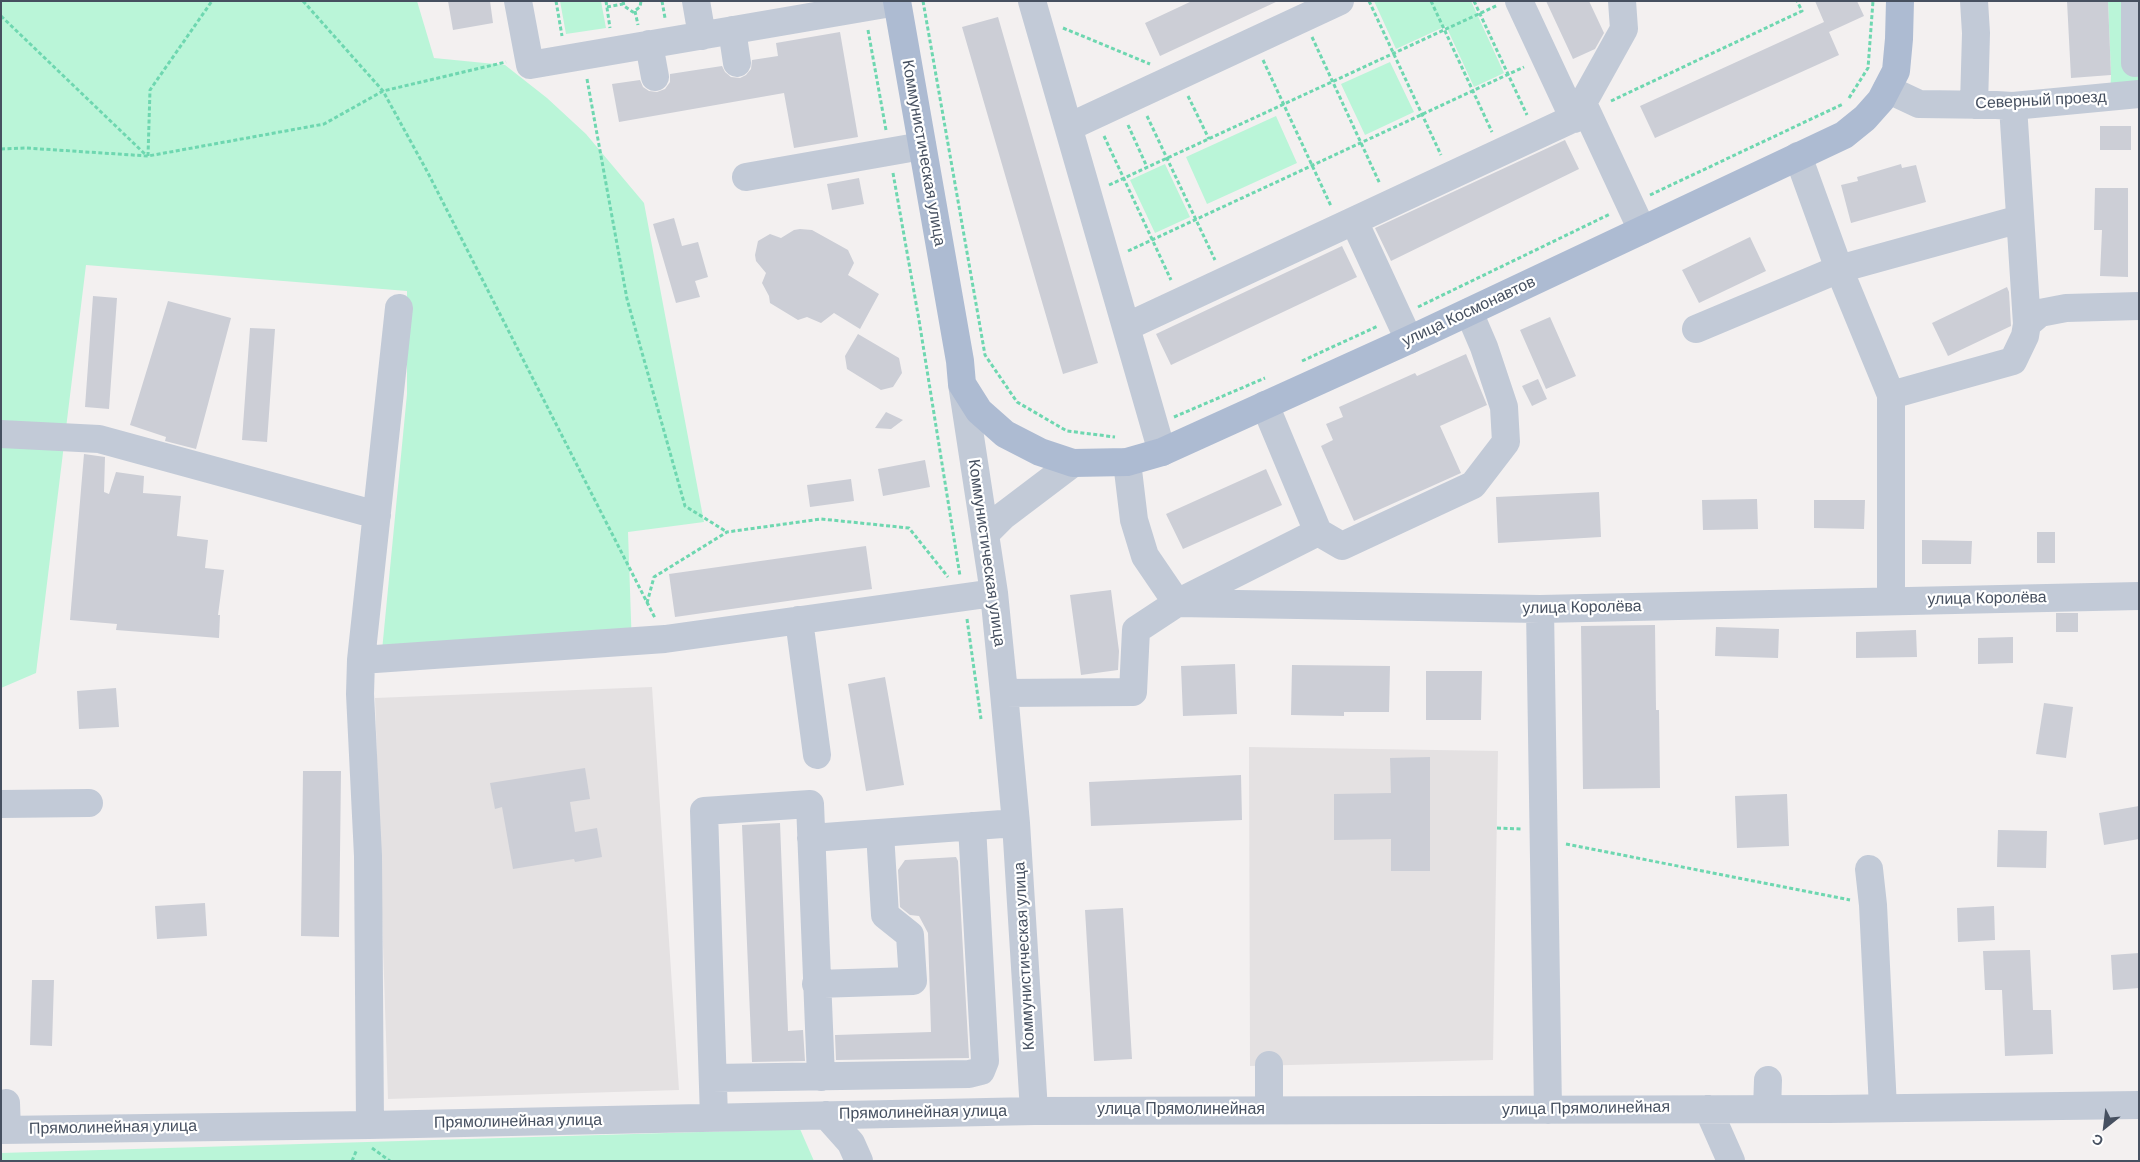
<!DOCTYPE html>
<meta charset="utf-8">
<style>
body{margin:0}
#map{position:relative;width:2140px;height:1162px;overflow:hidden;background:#f3f0f0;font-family:"DM Sans",sans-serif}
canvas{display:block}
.frame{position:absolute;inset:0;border:2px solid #465060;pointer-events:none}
.north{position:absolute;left:2080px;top:1102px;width:50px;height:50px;-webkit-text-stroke:4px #fff;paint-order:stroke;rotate:209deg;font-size:14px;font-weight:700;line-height:20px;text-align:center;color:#465060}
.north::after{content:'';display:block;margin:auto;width:18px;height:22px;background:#465060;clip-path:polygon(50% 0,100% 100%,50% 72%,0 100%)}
</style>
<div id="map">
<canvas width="2140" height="1162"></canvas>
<div class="frame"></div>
<div class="north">С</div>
</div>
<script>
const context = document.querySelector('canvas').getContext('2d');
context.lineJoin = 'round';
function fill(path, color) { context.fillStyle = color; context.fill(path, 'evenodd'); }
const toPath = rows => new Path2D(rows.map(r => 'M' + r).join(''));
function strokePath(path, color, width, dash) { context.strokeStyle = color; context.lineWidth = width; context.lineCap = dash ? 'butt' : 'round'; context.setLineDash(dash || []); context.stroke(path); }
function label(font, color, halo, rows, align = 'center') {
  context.font = font + ' "DM Sans",sans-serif'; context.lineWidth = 4.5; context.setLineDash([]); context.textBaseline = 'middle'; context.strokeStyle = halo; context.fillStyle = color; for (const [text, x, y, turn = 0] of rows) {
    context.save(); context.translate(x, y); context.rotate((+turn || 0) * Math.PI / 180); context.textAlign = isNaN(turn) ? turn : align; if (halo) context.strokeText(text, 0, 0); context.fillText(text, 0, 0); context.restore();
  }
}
fill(toPath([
 [652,687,679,1090,388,1099,375,698],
 [1249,747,1498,751,1493,1060,1250,1066]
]), '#e4e1e2');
fill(toPath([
 [1,1,417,1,434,58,505,65,547,98,586,134,644,203,704,522,628,532,632,648,380,671,407,394,407,291,86,265,36,673,1,688],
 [560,1,601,1,606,28,566,34],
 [1374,1,1471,1,1504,73,1474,87,1446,26,1396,49],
 [2108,1,2139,1,2139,95,2110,97,2111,75],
 [1390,62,1414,112,1365,135,1341,84],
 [1276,116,1297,163,1207,204,1186,157],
 [1165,164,1190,217,1155,233,1130,180],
 [800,1129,814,1161,1,1161,1,1153]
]), '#baf5d8');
fill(toPath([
 [448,1,490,1,493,23,453,30],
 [1192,1,1278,1,1160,56,1145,23],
 [1546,1,1589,1,1604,33,1595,49,1573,59],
 [1815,1,1857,1,1864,16,1829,32,1839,55,1655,138,1640,106,1824,22],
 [2067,1,2108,1,2111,75,2071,78],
 [998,17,1098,363,1063,374,962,27],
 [840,32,858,137,794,148,784,93,619,122,612,84,640,80,643,87,649,91,657,92,665,89,670,82,670,74,722,66,725,72,731,77,740,78,746,75,751,69,752,60,778,56,776,43],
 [2100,126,2131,126,2131,150,2100,150],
 [1565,140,1579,169,1391,261,1375,228],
 [1901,164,1902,168,1916,165,1926,202,1851,223,1841,185,1858,181,1857,177],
 [859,178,864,204,832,210,827,184],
 [2095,188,2128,188,2128,277,2100,276,2102,230,2094,230],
 [674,218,682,246,698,242,708,277,695,281,700,297,676,303,653,224],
 [800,229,812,230,848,250,854,263,848,275,879,294,860,329,834,313,821,323,807,317,798,320,770,303,769,296,762,283,766,273,756,261,755,255,758,241,770,234,781,238,794,230],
 [1750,237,1766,271,1699,303,1682,270],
 [1342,246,1357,277,1171,365,1156,334],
 [2007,287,2009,292,2011,326,1948,356,1932,323],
 [93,296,117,298,109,409,85,407],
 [168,301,231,318,196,449,165,441,166,437,130,425],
 [1550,317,1576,376,1546,389,1520,330],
 [250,328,275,329,267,442,242,440],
 [858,334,899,358,902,373,893,387,881,390,847,369,845,356],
 [1466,354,1487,405,1440,426,1461,473,1354,521,1321,446,1333,440,1326,424,1343,417,1339,407,1415,373,1417,376],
 [1538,379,1547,399,1532,406,1522,386],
 [886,412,903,420,891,429,875,428],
 [84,454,105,457,104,492,109,494,116,472,144,476,143,493,181,496,177,536,208,540,205,568,224,570,218,615,220,615,219,638,116,630,117,624,70,620],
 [925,460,930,487,883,496,878,469],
 [1266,469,1282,505,1183,549,1166,514],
 [851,479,854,501,810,507,807,485],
 [1599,492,1601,537,1498,543,1496,497],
 [1757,499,1758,529,1703,530,1702,500],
 [1814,500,1865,500,1864,529,1814,528],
 [2037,532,2055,532,2055,563,2037,563],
 [1922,540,1972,541,1971,564,1922,564],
 [866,546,872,589,675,617,669,574],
 [1111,590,1119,651,1118,670,1081,675,1070,595],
 [2056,613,2078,613,2078,632,2056,632],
 [1655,625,1656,710,1659,710,1660,788,1583,789,1581,626],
 [1716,627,1779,629,1778,658,1715,656],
 [1916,630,1917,657,1856,658,1856,632],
 [2013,637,2013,663,1978,664,1978,638],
 [1235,664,1237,714,1183,716,1181,666],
 [1292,665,1390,666,1389,712,1344,712,1344,716,1291,715],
 [1426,671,1482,671,1481,720,1426,720],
 [885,677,904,785,866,791,848,684],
 [116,688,119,727,79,729,77,691],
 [2044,703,2073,707,2066,758,2036,754],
 [1430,757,1430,871,1391,871,1391,839,1334,840,1334,794,1391,793,1390,758],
 [585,768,590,799,570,802,575,832,597,828,602,857,575,862,574,859,513,869,502,807,495,809,490,783],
 [303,771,341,771,339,937,301,936],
 [1241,775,1242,820,1091,826,1089,782],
 [1787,794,1789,846,1737,848,1735,796],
 [2139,806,2139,839,2104,845,2099,813],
 [780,823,788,1031,803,1030,805,1061,752,1062,742,825],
 [1998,830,2047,831,2046,868,1997,867],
 [956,857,958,861,969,1058,836,1060,835,1035,931,1032,928,933,919,916,910,915,900,907,898,870,905,860],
 [205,903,207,936,157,939,155,906],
 [1994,906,1995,940,1958,942,1957,908],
 [1123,908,1132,1059,1094,1061,1085,910],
 [2030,950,2033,1010,2051,1010,2053,1054,2005,1056,2002,990,1985,990,1983,951],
 [2139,953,2139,988,2113,990,2111,955],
 [32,980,54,980,52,1046,30,1045]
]), '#ccced6');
strokePath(toPath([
 [303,1,383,91,428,173,655,618],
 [556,1,562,36],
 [606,1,610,28],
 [623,1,624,6,633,12,640,7,641,1],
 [662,1,665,18],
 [923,1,985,355,1017,402,1067,431,1115,437],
 [1369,1,1441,155],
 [1431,1,1492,132],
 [1474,1,1527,115],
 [607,7,623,4],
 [635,11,638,25],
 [1,16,147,156],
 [1063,28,1150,64],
 [868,30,886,130],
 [1312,37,1380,184],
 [1263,60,1331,206],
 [587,79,627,299,685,506,727,532],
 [1188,96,1209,139],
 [1849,98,1868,68,1873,1],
 [1611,101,1802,11,1797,1],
 [1147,116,1215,260],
 [1128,125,1147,167],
 [1104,136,1171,280],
 [1,149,26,148,148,156,324,124,383,91,506,62],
 [148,156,150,90,212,1],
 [893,173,919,320,960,576],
 [1109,185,1498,5],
 [1650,195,1843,104],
 [1128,251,1524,67],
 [1418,307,1610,214],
 [1302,361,1378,326],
 [1174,417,1265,378],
 [647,603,654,577,727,532,821,519,909,528,948,577],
 [967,619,981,719],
 [1497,828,1522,829],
 [1566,844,1850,900],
 [372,1148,390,1161],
 [352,1161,357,1149]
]), '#6ed7b0', 3, [4, 2.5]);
strokePath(toPath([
 [518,1,530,65,897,2],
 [696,1,702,36],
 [1032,1,1162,452],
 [1519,1,1574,119],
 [732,30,737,63],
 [649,44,655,77],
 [2135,63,2135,1],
 [1887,89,1919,104,1996,105,2013,106,2139,94],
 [1974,105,1976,33,1974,1],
 [1574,119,1624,29,1622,1],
 [1069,127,1340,1],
 [1798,156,1839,269,1891,395,1891,601],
 [746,177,922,146],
 [1354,221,1409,340],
 [2027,324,2040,313,2066,308,2139,306],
 [1126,327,1587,112,1642,230],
 [1696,329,1839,269,2020,219],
 [962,384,994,593,1004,693,1016,823,1034,1111],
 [1891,395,2013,361,2025,336,2027,324,2013,106],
 [1,434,99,439,377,515],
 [1127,462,1134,520,1145,556,1177,603,1540,609,2139,596],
 [1318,532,1342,546,1473,485,1506,442,1504,407,1484,347,1469,312],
 [985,534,1003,516,1073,463],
 [1540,609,1548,1110],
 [799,620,817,755],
 [361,660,665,639,994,593],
 [1004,693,1133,692,1136,630,1177,603,1318,532,1265,405],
 [1,804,89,803],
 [811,838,1016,823],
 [1869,869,1873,905,1883,1108],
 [816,984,913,981,910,935,885,915,880,833],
 [713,1078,969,1074,981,1071,985,1061,972,826],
 [6,1103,7,1130],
 [1708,1109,1731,1161],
 [1767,1109,1768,1080],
 [1269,1110,1269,1065],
 [826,1115,851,1143,859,1161],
 [714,1117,704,811,810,804,821,1077],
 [370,1125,368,856,360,694,361,660,399,308],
 [1,1130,369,1125,1034,1111,1829,1109,2139,1105]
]), '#c2cad7', 28);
strokePath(toPath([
 [897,1,960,361,962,384,979,411,1005,434,1040,452,1073,463,1127,462,1162,452,1409,340,1844,135,1865,118,1881,100,1896,71,1899,39,1900,1]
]), '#adbbd2', 28);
label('16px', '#465060', '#fff', [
 ["Северный проезд",2041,101,-3],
 ["Коммунистическая улица",923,153,80],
 ["улица Космонавтов",1469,312,-25],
 ["Коммунистическая улица",986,553,82],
 ["улица Королёва",1987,599,-1],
 ["улица Королёва",1582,608,-1],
 ["Коммунистическая улица",1025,956,-93],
 ["улица Прямолинейная",1586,1109,-1],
 ["улица Прямолинейная",1181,1110],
 ["Прямолинейная улица",923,1113,-1],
 ["Прямолинейная улица",518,1122,-1],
 ["Прямолинейная улица",113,1128,-1]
]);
</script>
